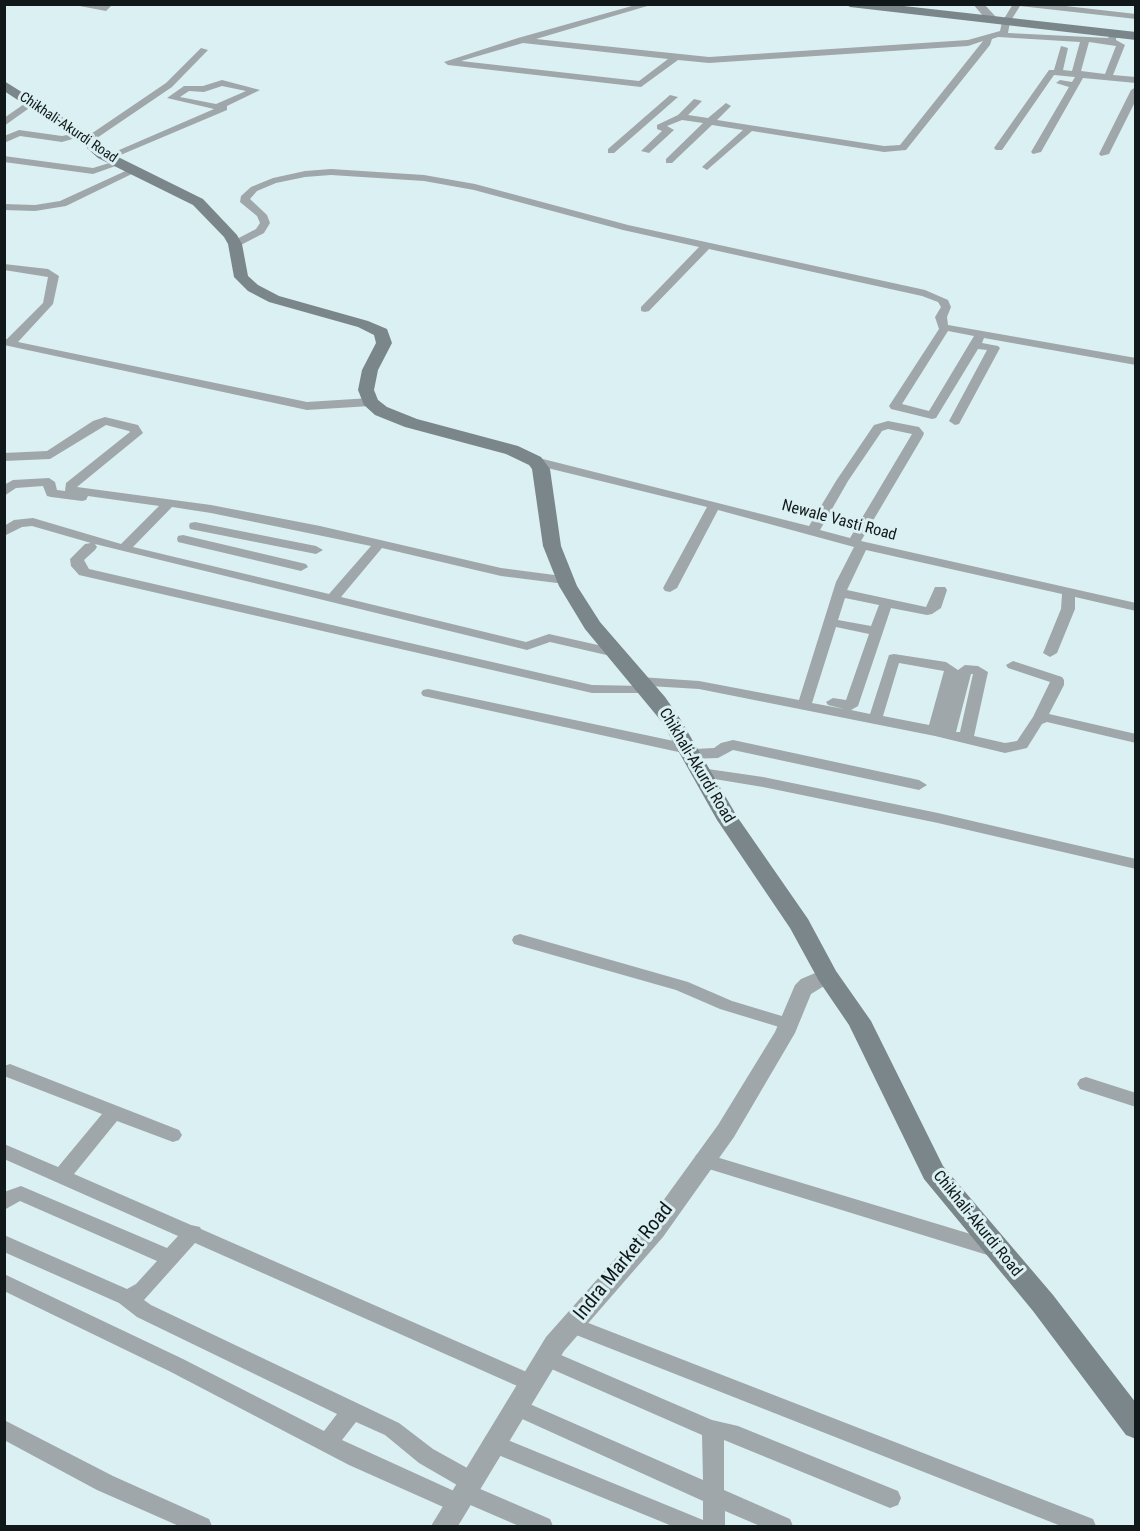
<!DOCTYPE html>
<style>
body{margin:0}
#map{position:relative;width:1140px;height:1531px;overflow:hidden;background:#dbf0f2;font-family:"Roboto Condensed",sans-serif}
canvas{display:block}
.frame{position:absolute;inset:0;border:6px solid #111819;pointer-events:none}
</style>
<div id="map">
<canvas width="1140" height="1531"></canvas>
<div class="frame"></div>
</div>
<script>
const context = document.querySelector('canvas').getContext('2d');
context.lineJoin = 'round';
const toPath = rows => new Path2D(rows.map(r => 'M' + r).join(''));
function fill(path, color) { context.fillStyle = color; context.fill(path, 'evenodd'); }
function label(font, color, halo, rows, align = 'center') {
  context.font = font + ' "Roboto Condensed",sans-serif'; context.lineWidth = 6; context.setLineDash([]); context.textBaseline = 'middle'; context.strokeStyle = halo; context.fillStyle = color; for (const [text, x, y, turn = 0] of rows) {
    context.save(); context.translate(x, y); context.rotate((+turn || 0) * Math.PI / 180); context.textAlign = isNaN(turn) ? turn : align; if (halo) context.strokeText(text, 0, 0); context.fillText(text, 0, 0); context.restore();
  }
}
fill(toPath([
 [69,4,104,6,113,4,106,11,69,4],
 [639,4,654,4,536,39,709,57,968,40,1000,31,1002,22,1013,4,1048,4,1136,14,1136,19,1020,6,1010,22,1008,33,1108,38,1111,32,1117,32,1116,40,1125,45,1113,75,1136,77,1136,83,1083,78,1041,152,1033,154,1031,152,1069,87,1056,83,1060,80,1072,82,1075,77,1054,75,1002,150,996,150,994,148,1049,70,1054,70,1061,46,1068,48,1063,70,1072,71,1080,42,998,37,992,39,990,45,906,150,884,152,752,131,707,170,702,167,704,165,743,130,712,125,672,163,666,163,666,159,703,123,682,120,667,126,674,130,649,153,641,151,662,131,657,129,657,125,678,115,694,99,702,101,688,115,708,118,726,103,731,106,717,120,884,146,900,145,983,41,968,46,709,63,678,60,641,87,448,65,444,62,518,38,639,4],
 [1089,42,1116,46,1105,74,1081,71,1089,42],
 [523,43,668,59,639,81,461,61,523,43],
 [201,48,208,50,172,87,91,142,85,142,85,138,166,83,201,48],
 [222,80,260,90,227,106,227,110,111,159,103,157,214,109,167,98,184,86,203,86,222,80],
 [222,86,246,91,216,104,180,97,189,91,204,92,222,86],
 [1136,87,1136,100,1109,154,1101,156,1099,154,1131,90,1136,87],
 [670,95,678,97,614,153,608,153,608,149,670,95],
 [27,102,35,104,4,126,4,118,27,102],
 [19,130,62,136,81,132,86,135,62,142,20,136,4,143,4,136,19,130],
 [4,156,93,168,119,160,124,163,93,174,4,162,4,156],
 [132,168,140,170,66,206,35,211,4,210,4,204,35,205,60,201,132,168],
 [331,169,424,175,475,184,628,225,925,290,948,300,951,307,947,317,948,325,1136,358,1136,365,984,338,982,343,998,346,1000,348,959,424,955,425,949,421,987,350,978,349,936,418,932,419,891,409,889,406,939,329,935,317,941,307,938,302,922,296,709,249,649,311,645,312,641,311,641,307,699,247,623,230,474,190,424,181,331,175,305,177,276,183,257,191,250,199,267,215,270,223,264,233,239,246,231,246,231,242,256,229,260,223,257,216,240,202,241,196,251,187,273,178,305,171,331,169],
 [948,331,974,336,929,411,902,404,948,331],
 [4,264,48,269,59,276,53,304,18,342,307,402,370,398,376,402,370,406,307,410,4,345,4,339,7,339,43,303,48,277,4,270,4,264],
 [105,417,138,425,143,433,77,487,211,505,320,526,501,568,570,577,572,580,565,584,501,576,382,548,341,597,526,642,549,634,620,650,622,653,615,657,550,642,527,650,95,544,97,547,95,550,84,560,89,569,592,685,645,686,635,684,633,681,640,677,699,681,799,700,836,582,854,547,718,510,677,588,670,592,665,591,663,588,707,507,531,464,529,461,535,457,809,526,836,481,874,425,888,421,919,427,924,433,923,436,861,541,1136,603,1136,611,1075,597,1075,609,1057,653,1050,657,1043,653,1061,609,1062,594,866,550,847,590,926,607,935,587,945,587,947,590,941,608,932,614,927,615,891,608,858,706,851,710,870,714,889,655,894,654,946,662,958,670,965,665,978,666,988,672,974,736,1005,743,1017,741,1033,717,1050,682,1008,668,1006,665,1013,661,1062,677,1064,680,1064,685,1049,714,1136,734,1136,743,1047,722,1042,724,1027,748,1005,753,935,736,699,689,649,686,655,690,653,693,592,693,79,575,71,566,70,559,85,544,91,543,32,526,22,527,4,536,4,526,14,520,33,518,121,544,159,506,88,496,86,500,82,501,51,497,47,496,43,486,16,488,4,496,4,485,13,480,49,478,55,482,57,490,65,491,66,483,130,432,129,431,106,425,50,459,4,461,4,453,47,451,93,421,105,417],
 [888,429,912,434,850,538,820,530,848,481,882,431,888,429],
 [172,507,211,513,371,546,329,594,133,547,172,507],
 [845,598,879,605,871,626,838,620,845,598],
 [836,627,869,634,846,700,833,698,826,702,828,705,844,709,812,703,836,627],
 [899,663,944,671,929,725,883,716,899,663],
 [971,674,973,674,960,732,956,732,971,674],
 [195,522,316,546,323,550,316,554,190,529,189,526,190,523,195,522],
 [183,535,306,564,308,567,301,571,178,542,177,539,178,536,183,535],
 [428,689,688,744,695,749,714,748,721,743,733,740,919,780,927,785,919,790,733,750,718,758,690,759,685,757,683,753,423,696,421,693,423,690,428,689],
 [701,768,763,777,938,813,1136,859,1136,869,938,823,763,787,696,776,693,773,701,768],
 [520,934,688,982,732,1001,795,1020,798,1024,795,1028,789,1030,720,1009,676,990,514,944,512,940,514,936,520,934],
 [10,1064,179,1130,182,1135,179,1140,173,1142,117,1121,74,1174,191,1225,200,1227,201,1229,538,1377,541,1383,538,1389,531,1392,524,1389,195,1243,144,1300,151,1305,399,1423,433,1449,478,1474,481,1481,478,1488,550,1519,553,1526,519,1526,468,1504,466,1510,458,1513,450,1510,349,1465,169,1371,4,1291,4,1274,183,1359,324,1431,337,1414,137,1317,119,1303,4,1252,4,1235,127,1289,136,1284,157,1261,20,1201,4,1210,4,1192,21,1186,167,1248,178,1236,4,1159,4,1144,58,1167,102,1114,4,1076,4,1066,10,1064],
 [356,1422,385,1435,419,1463,457,1485,454,1491,342,1440,356,1422],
 [1086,1077,1136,1093,1136,1107,1080,1089,1077,1084,1080,1079,1086,1077],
 [703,1153,997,1242,1004,1244,1007,1250,1004,1256,997,1258,696,1165,694,1160,696,1155,703,1153],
 [573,1317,1093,1519,1096,1526,1061,1526,566,1331,563,1325,566,1319,573,1317],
 [547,1349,712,1420,738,1426,898,1491,901,1498,898,1505,890,1508,724,1440,724,1490,790,1519,793,1526,760,1526,725,1511,725,1526,672,1526,486,1450,482,1443,486,1436,493,1434,703,1520,703,1501,509,1413,506,1407,509,1401,516,1398,703,1480,702,1435,540,1364,537,1358,540,1352,547,1349],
 [4,1420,113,1476,209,1519,212,1526,179,1526,97,1490,4,1440,4,1420]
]), '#9fa7aa');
fill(toPath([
 [973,4,984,4,996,17,996,22,988,22,973,4],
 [827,968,834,970,837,975,834,980,811,994,795,1033,734,1137,663,1237,564,1351,458,1526,431,1526,546,1337,647,1223,718,1125,775,1032,795,985,801,979,827,968]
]), '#9fa7aa');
fill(toPath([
 [845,4,886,4,1136,32,1136,40,850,7,845,4],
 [4,81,86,132,108,152,203,199,237,235,242,244,248,276,258,285,279,296,368,321,387,329,392,343,378,370,374,390,378,400,387,407,417,419,518,446,541,457,550,469,561,546,577,586,600,622,665,697,679,717,738,818,808,919,836,971,871,1021,943,1166,1053,1295,1136,1403,1136,1439,1126,1435,1033,1311,924,1179,849,1025,819,981,790,928,717,820,662,722,585,629,559,586,543,546,532,469,529,465,506,454,405,427,375,415,364,405,358,390,362,370,376,343,374,335,358,327,269,302,248,291,234,277,228,244,224,237,193,205,98,158,76,138,4,91,4,81]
]), '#7b868b');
label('14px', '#111819', '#dbf0f2', [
 ["Chikhali-Akurdi Road",68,128,34]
]);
label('16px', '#111819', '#dbf0f2', [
 ["Newale Vasti Road",839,521,15],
 ["Chikhali-Akurdi Road",696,766,59],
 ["Chikhali-Akurdi Road",977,1224,51]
]);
label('20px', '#111819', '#dbf0f2', [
 ["Indra Market Road",624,1262,-51]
]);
</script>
